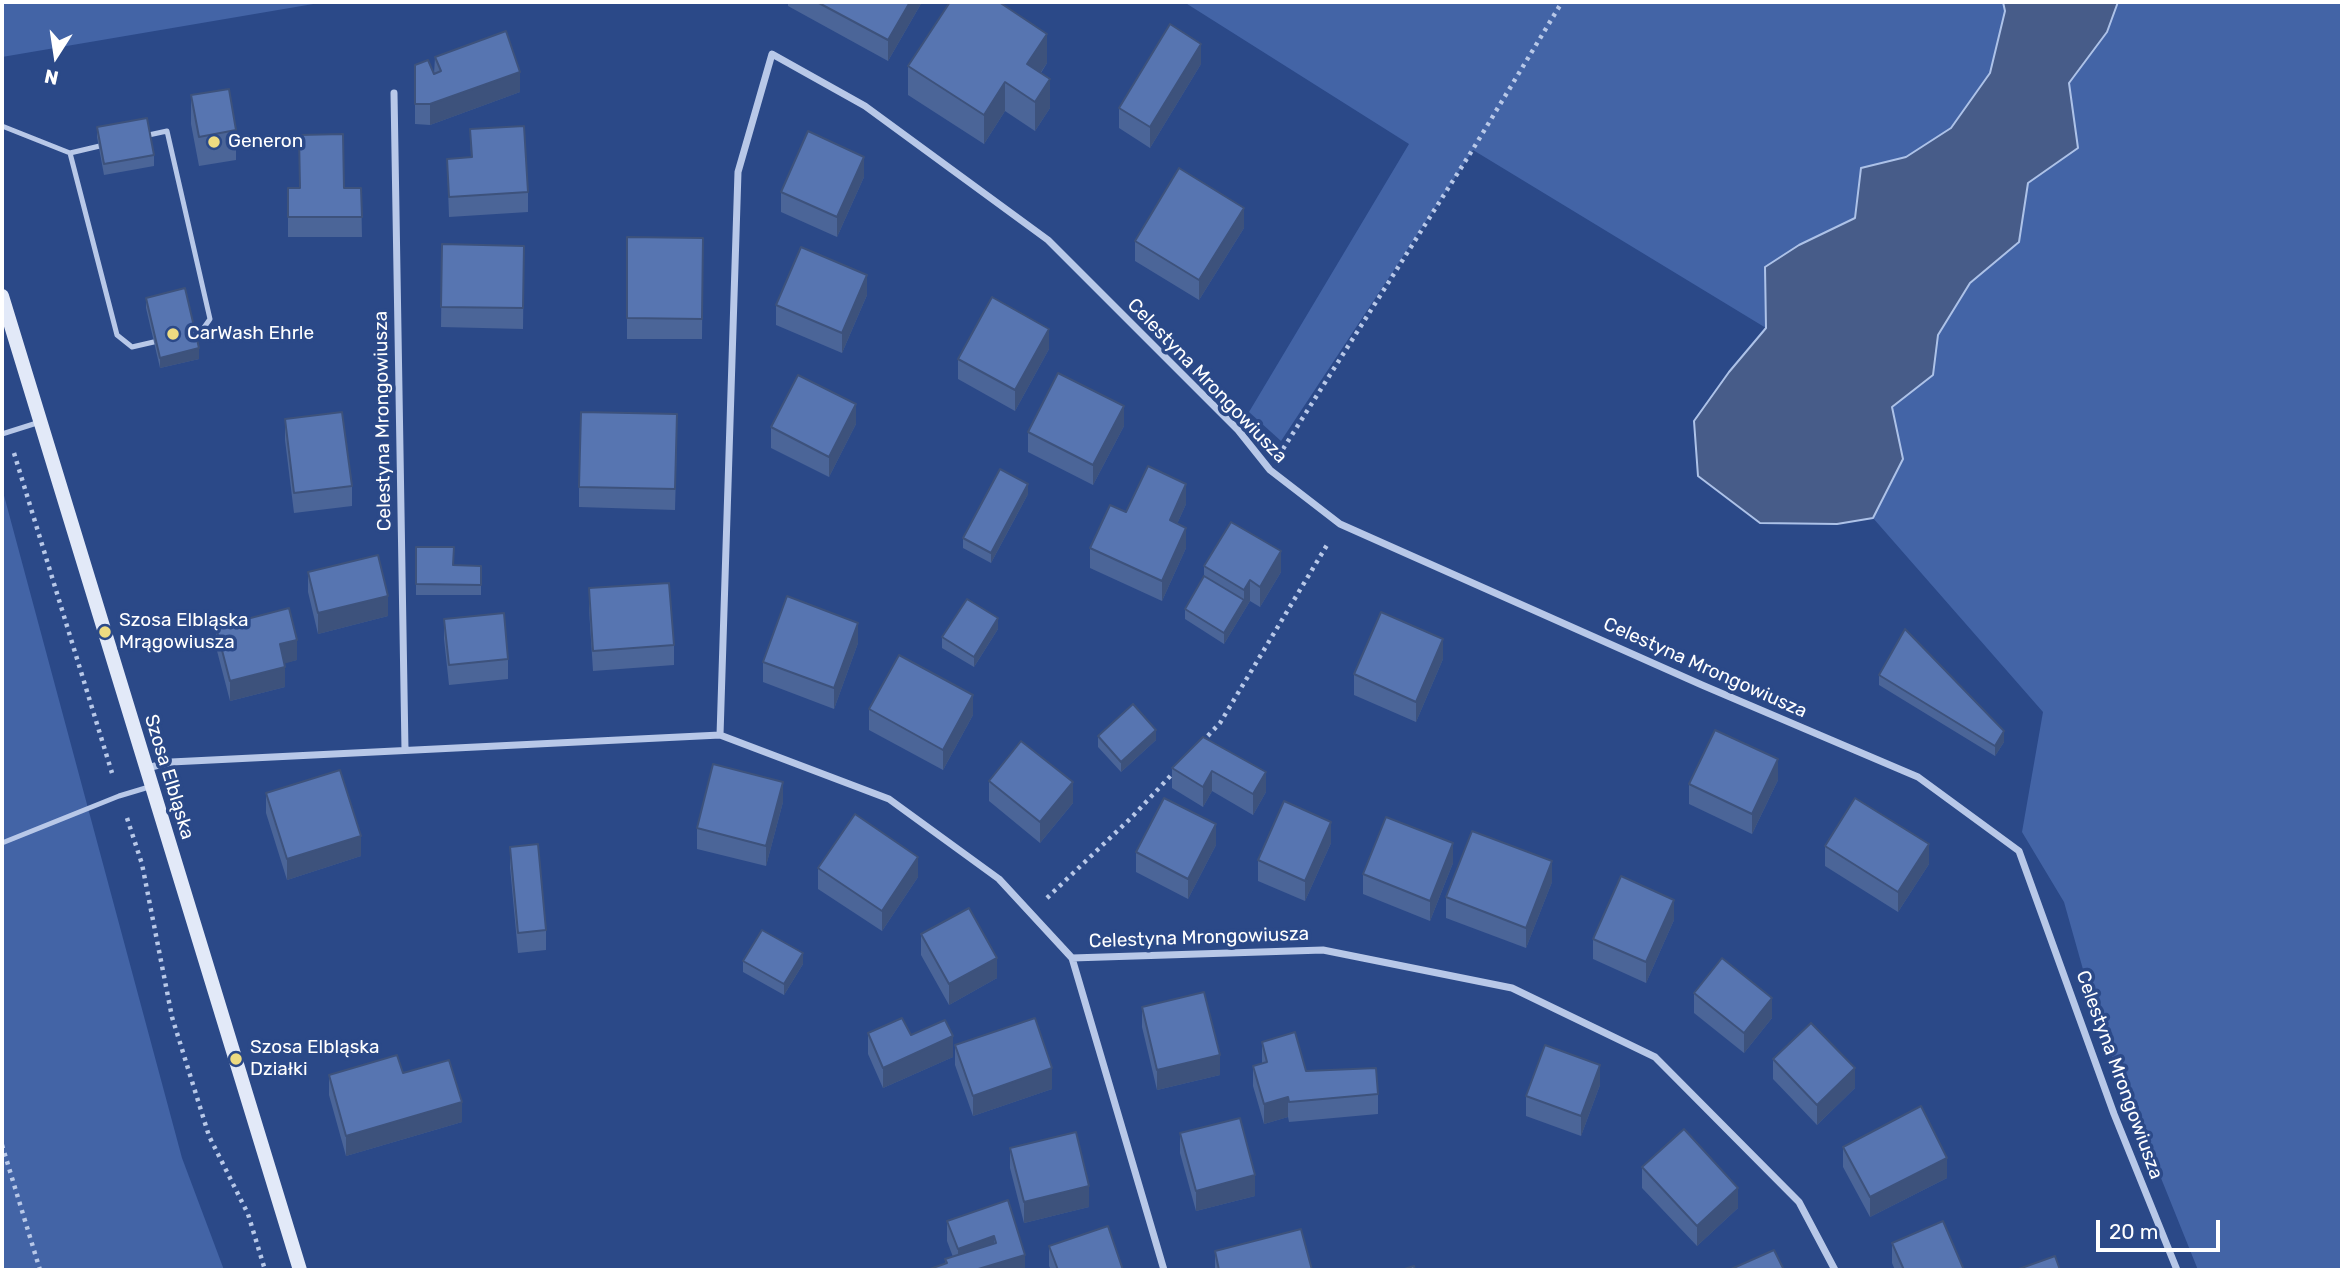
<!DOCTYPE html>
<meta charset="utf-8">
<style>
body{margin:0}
#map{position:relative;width:2344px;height:1272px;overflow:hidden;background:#2b4988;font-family:Rubik,sans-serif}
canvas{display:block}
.frame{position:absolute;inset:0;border:4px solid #fff;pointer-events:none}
.north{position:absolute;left:21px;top:21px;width:70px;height:70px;-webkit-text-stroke:5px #2b4988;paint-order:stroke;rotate:192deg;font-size:19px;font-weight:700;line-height:28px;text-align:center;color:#fff}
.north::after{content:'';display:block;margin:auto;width:24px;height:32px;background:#fff;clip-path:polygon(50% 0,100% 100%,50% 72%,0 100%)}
.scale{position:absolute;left:2096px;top:1220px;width:124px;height:32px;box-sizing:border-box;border:4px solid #fff;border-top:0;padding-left:9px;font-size:21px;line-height:24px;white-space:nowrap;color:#fff;-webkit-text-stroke:5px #2b4988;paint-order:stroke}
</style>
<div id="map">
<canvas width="2344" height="1272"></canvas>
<div class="frame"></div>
<div class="north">N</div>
<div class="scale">20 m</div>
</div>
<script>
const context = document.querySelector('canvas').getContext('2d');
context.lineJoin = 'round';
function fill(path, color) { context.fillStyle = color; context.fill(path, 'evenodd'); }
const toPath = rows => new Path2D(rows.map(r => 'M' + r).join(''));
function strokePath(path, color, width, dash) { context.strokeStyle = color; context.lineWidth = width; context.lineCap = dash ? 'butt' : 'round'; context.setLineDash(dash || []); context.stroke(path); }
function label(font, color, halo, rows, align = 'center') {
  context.font = font + ' Rubik,sans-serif'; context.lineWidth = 7; context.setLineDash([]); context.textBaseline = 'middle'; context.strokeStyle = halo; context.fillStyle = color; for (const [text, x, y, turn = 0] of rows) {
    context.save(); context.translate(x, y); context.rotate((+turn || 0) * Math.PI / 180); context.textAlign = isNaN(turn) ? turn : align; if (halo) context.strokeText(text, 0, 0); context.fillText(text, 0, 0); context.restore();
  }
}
fill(toPath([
 [2,2,325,2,2,57],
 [1184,2,2003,2,2005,11,1990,73,1951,128,1906,157,1861,168,1855,218,1799,245,1765,267,1766,328,1473,150,1281,441,1249,412,1409,144],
 [2118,2,2342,2,2342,1270,2198,1270,2097,1019,2064,902,2022,832,2043,712,1873,518,1903,459,1892,407,1932,375,1938,335,1970,283,2019,242,2027,183,2078,148,2069,83,2107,32],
 [2,488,182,1158,224,1270,2,1270]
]), '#4364a6');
const water = toPath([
 [2003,2,2118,2,2107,32,2069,83,2078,148,2028,183,2019,242,1970,283,1938,335,1933,375,1892,407,1903,459,1873,518,1837,524,1760,523,1698,476,1694,421,1729,372,1766,328,1765,267,1799,245,1855,218,1861,168,1906,157,1951,128,1990,73,2005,11,2003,2]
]);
fill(water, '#475c89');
strokePath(water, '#adc2e8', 2);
strokePath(toPath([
 [1283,449,1473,149,1562,2],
 [14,453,112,773],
 [1202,742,1220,723,1327,545],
 [127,818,142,864,172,1017,209,1136,248,1214,265,1270],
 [1047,898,1132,817,1175,771],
 [2,1145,40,1270]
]), '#b8c8e8', 4.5, [3.5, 5]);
strokePath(toPath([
 [2,126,70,153,104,145],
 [144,136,167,131,210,319,200,333,192,334],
 [70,153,117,335,132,347,158,341],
 [2,434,40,422],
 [2,843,119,796,149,787]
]), '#b8c8e8', 5);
strokePath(toPath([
 [394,93,405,750],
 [720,735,738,172,772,54,865,106,1048,240,1238,430,1270,470,1340,524,1702,685,1918,777,2019,851,2114,1114,2177,1270],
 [147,768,171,762,720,735,889,799,999,879,1072,958,1164,1270],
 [1072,958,1323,950,1512,988,1655,1057,1799,1202,1835,1270]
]), '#b8c8e8', 7);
strokePath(toPath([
 [2,296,300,1270]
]), '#e2e9f8', 14);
fill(toPath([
 [788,2,922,2,888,61,788,6],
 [435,57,520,92,430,125,415,124,415,65,434,74],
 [1047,63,1041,73,1050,108,1035,131,1005,111,984,144,908,95,908,66],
 [1201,64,1150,148,1119,128,1119,108],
 [191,95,236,130,236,160,199,166,191,124],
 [97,127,154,155,154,166,104,175,97,137],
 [470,129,528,192,528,212,449,217,447,159,471,158],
 [864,177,837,237,781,212,781,192],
 [288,188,361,188,362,237,288,237],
 [1244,228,1199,300,1135,261,1135,241],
 [627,237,703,238,702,339,627,339],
 [442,244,524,246,523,329,441,327],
 [867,295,842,353,776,325,776,305],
 [146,298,199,359,160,368,146,308],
 [1049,349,1015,411,958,379,958,359],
 [285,419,352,486,352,506,294,513,285,440],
 [856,424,829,477,771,448,771,427],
 [1124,426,1093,485,1028,452,1028,432],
 [677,435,675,510,579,507,579,487],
 [1028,494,991,563,963,548,963,538],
 [1186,504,1177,524,1186,548,1162,601,1090,568,1090,548,1126,512],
 [416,547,453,565,481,566,481,595,416,595],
 [1204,566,1281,572,1260,607,1250,601,1224,644,1185,619,1185,609,1204,576],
 [308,572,388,616,318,634,308,592],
 [589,588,674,645,674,665,593,671,589,609],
 [444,619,508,659,508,679,449,685,444,639],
 [216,627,297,660,284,663,285,687,230,701,216,647],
 [998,629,974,667,942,648,942,637],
 [858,643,834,709,763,682,763,662],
 [1443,659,1416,722,1354,695,1354,674],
 [1879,675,2004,742,1995,756,1879,685],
 [869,709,973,715,943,770,869,730],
 [1098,736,1156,740,1121,772,1098,747],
 [1203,737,1266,792,1253,815,1212,791,1203,807,1172,788,1172,768],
 [1778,780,1752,834,1689,804,1689,784],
 [989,781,1073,803,1040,843,989,801],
 [266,793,361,856,287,880,266,813],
 [783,802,766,866,697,849,697,828],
 [1331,843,1305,901,1258,881,1258,860],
 [1216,845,1188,899,1136,872,1136,852],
 [1825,846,1929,864,1898,912,1825,866],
 [510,847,546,930,546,950,518,953,510,867],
 [1453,863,1430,921,1363,894,1363,874],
 [818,868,918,877,882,931,818,889],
 [1552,882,1526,948,1446,918,1446,897],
 [1674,920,1646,983,1593,959,1593,939],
 [921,934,997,978,949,1005,921,955],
 [743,961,803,964,784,995,743,972],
 [1694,993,1772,1018,1744,1053,1694,1013],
 [1142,1007,1220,1075,1157,1090,1142,1027],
 [868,1033,911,1035,953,1057,883,1088,868,1054],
 [1262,1042,1306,1071,1378,1094,1378,1114,1289,1122,1288,1117,1264,1124,1253,1086,1253,1066,1262,1064],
 [955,1045,1052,1089,973,1116,955,1065],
 [1773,1059,1855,1088,1817,1125,1773,1079],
 [403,1073,462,1122,346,1156,329,1095,329,1075],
 [1600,1085,1581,1136,1526,1116,1526,1096],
 [1180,1133,1255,1196,1196,1211,1180,1153],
 [1843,1147,1947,1178,1870,1217,1843,1167],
 [1010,1148,1089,1207,1024,1223,1010,1168],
 [1642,1167,1738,1208,1697,1246,1642,1188],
 [1008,1200,1025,1270,945,1263,945,1259,953,1257,947,1241,947,1221],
 [1892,1243,1964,1270,1895,1270,1892,1263],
 [1049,1246,1123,1270,1051,1270,1049,1266],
 [1215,1251,1312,1270,1215,1270]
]), '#4b6598');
fill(toPath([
 [910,2,922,2,888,61,888,40],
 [1047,34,1047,63,1027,93,1027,64],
 [1201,44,1201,64,1150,148,1150,127],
 [520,72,520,92,430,125,430,104],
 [1050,79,1050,108,1035,131,1035,102],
 [1005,82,1005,111,984,144,984,115],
 [864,157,864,177,837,237,837,217],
 [1244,208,1244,228,1199,300,1199,280],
 [867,275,867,295,842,353,842,333],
 [1049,329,1049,349,1015,411,1015,390],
 [199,348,199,359,160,368,160,358],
 [856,404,856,424,829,477,829,457],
 [1124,406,1124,426,1093,485,1093,465],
 [1028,484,1028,494,991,563,991,553],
 [1186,484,1186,504,1170,540,1170,520],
 [1186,528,1186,548,1162,601,1162,581],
 [1281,551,1281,572,1260,607,1260,587],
 [1250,580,1250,601,1224,644,1224,633,1244,600,1244,590],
 [388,596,388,616,318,634,318,613],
 [998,618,998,629,974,667,974,657],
 [858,623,858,643,834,709,834,688],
 [1443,639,1443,659,1416,722,1416,702],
 [297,640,297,660,280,665,280,644],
 [285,667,285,687,230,701,230,681],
 [973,695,973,715,943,770,943,750],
 [1156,730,1156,740,1121,772,1121,762],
 [2004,731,2004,742,1995,756,1995,746],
 [1778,759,1778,780,1752,834,1752,814],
 [1212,771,1212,791,1203,807,1203,787],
 [1266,772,1266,792,1253,815,1253,794],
 [783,782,783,802,766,866,766,846],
 [1073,782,1073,803,1040,843,1040,822],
 [1331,822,1331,843,1305,901,1305,881],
 [1216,824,1216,845,1188,899,1188,879],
 [361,836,361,856,287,880,287,859],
 [1453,843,1453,863,1430,921,1430,901],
 [1929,844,1929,864,1898,912,1898,892],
 [918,857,918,877,882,931,882,911],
 [1552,861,1552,882,1526,948,1526,928],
 [1674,900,1674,920,1646,983,1646,962],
 [803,953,803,964,784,995,784,984],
 [997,958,997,978,949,1005,949,984],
 [1772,998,1772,1018,1744,1053,1744,1033],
 [953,1036,953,1057,883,1088,883,1068],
 [1220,1055,1220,1075,1157,1090,1157,1070],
 [1600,1065,1600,1085,1581,1136,1581,1116],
 [1052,1068,1052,1089,973,1116,973,1096],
 [1855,1068,1855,1088,1817,1125,1817,1105],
 [1288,1097,1288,1117,1264,1124,1264,1104],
 [462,1102,462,1122,346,1156,346,1136],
 [1947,1158,1947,1178,1870,1217,1870,1197],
 [1255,1175,1255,1196,1196,1211,1196,1191],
 [1089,1186,1089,1207,1024,1223,1024,1202],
 [1738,1188,1738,1208,1697,1246,1697,1226],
 [994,1236,994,1256,958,1269,958,1249],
 [1025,1255,1025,1270,975,1270]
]), '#3d527c');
const building = toPath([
 [817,2,910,2,888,40,817,2],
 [950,2,999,2,1047,34,1027,64,1050,79,1035,102,1005,82,984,115,908,66,950,2],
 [1170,24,1201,44,1150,127,1119,108,1170,24],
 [506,31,520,72,430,104,415,104,415,65,428,60,434,74,441,71,435,57,506,31],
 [229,89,236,130,199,137,191,95,229,89],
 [147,118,154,155,104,164,97,127,147,118],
 [524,126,528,192,449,197,447,159,472,157,470,129,524,126],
 [808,131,864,157,837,217,781,192,808,131],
 [343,134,344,188,361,188,362,217,288,217,288,188,300,188,299,135,343,134],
 [1179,168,1244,208,1199,280,1135,241,1179,168],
 [627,237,703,238,702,319,627,318,627,237],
 [442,244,524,246,523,308,441,307,442,244],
 [801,247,867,275,842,333,776,305,801,247],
 [185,288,199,348,160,358,146,298,185,288],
 [992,297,1049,329,1015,390,958,359,992,297],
 [1058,373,1124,406,1093,465,1028,432,1058,373],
 [798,375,856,404,829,457,771,427,798,375],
 [342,412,352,486,294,493,285,419,342,412],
 [581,412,677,414,675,489,579,487,581,412],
 [1148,466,1186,484,1170,520,1186,528,1162,581,1090,548,1110,505,1126,512,1148,466],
 [1000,469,1028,484,991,553,963,538,1000,469],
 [1231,522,1281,551,1260,587,1250,580,1244,590,1204,566,1231,522],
 [416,547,454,547,453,565,481,566,481,585,416,584,416,547],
 [378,555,388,596,318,613,308,572,378,555],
 [1204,576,1244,600,1224,633,1185,609,1204,576],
 [669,583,674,645,593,651,589,588,669,583],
 [787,596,858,623,834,688,763,662,787,596],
 [967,599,998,618,974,657,942,637,967,599],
 [289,608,297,640,280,644,285,667,230,681,216,627,289,608],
 [1381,612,1443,639,1416,702,1354,674,1381,612],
 [504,613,508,659,449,665,444,619,504,613],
 [1905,629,2004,731,1995,746,1879,675,1905,629],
 [899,655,973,695,943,750,869,709,899,655],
 [1133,704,1156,730,1121,762,1098,736,1133,704],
 [1715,730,1778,759,1752,814,1689,784,1715,730],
 [1203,737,1266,772,1253,794,1212,771,1203,787,1172,768,1203,737],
 [1021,741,1073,782,1040,822,989,781,1021,741],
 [713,764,783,782,766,846,697,828,713,764],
 [340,770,361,836,287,859,266,793,340,770],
 [1164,798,1216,824,1188,879,1136,852,1164,798],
 [1855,798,1929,844,1898,892,1825,846,1855,798],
 [1284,801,1331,822,1305,881,1258,860,1284,801],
 [855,814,918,857,882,911,818,868,855,814],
 [1386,817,1453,843,1430,901,1363,874,1386,817],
 [1472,831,1552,861,1526,928,1446,897,1472,831],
 [538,844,546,930,518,933,510,847,538,844],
 [1621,876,1674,900,1646,962,1593,939,1621,876],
 [969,908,997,958,949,984,921,934,969,908],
 [762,930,803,953,784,984,743,961,762,930],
 [1722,958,1772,998,1744,1033,1694,993,1722,958],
 [1204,992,1220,1055,1157,1070,1142,1007,1204,992],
 [902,1018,911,1035,945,1020,953,1036,883,1068,868,1033,902,1018],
 [1035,1018,1052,1068,973,1096,955,1045,1035,1018],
 [1811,1023,1855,1068,1817,1105,1773,1059,1811,1023],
 [1295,1032,1306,1071,1376,1068,1378,1094,1289,1102,1288,1097,1264,1104,1253,1066,1267,1062,1262,1042,1295,1032],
 [1545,1045,1600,1065,1581,1116,1526,1096,1545,1045],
 [397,1055,403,1073,449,1060,462,1102,346,1136,329,1075,397,1055],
 [1921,1106,1947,1158,1870,1197,1843,1147,1921,1106],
 [1240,1118,1255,1175,1196,1191,1180,1133,1240,1118],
 [1684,1129,1738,1188,1697,1226,1642,1167,1684,1129],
 [1076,1132,1089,1186,1024,1202,1010,1148,1076,1132],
 [1008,1200,1025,1255,975,1270,927,1270,947,1263,945,1259,996,1243,994,1236,958,1249,947,1221,1008,1200],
 [1943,1221,1964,1270,1904,1270,1892,1243,1943,1221],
 [1108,1226,1123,1270,1058,1270,1049,1246,1108,1226],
 [1301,1229,1312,1270,1219,1270,1215,1251,1301,1229],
 [1774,1250,1784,1270,1729,1270,1774,1250],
 [2055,1256,2060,1270,2016,1270,2055,1256],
 [1414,1266,1415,1270,1401,1270,1414,1266]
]);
fill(building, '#5775b1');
strokePath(building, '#3d527c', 2);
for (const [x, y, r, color] of [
 [214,142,7,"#eedb81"],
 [173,334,7,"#eedb81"],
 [105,632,7,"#eedb81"],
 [236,1059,7,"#eedb81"]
]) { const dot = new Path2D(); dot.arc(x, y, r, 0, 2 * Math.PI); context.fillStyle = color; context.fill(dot); strokePath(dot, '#2b4988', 2.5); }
label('19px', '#fff', '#2b4988', [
 ["Generon",228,142],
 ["CarWash Ehrle",187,334],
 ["Szosa Elbląska",119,621],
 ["Mrągowiusza",119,643],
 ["Szosa Elbląska",250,1048],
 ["Działki",250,1070]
], 'left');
label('19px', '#fff', '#2b4988', [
 ["Celestyna Mrongowiusza",1207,381,46],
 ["Celestyna Mrongowiusza",383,421,-91],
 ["Celestyna Mrongowiusza",1705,668,24],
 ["Szosa Elbląska",169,777,73],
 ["Celestyna Mrongowiusza",1199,938,-2],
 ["Celestyna Mrongowiusza",2119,1075,70]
]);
</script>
